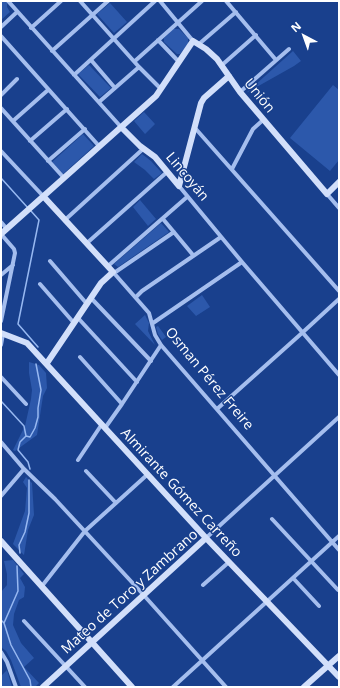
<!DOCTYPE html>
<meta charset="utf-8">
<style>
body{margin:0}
#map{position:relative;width:340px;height:688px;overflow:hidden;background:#19408d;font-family:"Open Sans",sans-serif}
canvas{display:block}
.frame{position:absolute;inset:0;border:2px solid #fff;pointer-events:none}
.north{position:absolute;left:284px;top:16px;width:40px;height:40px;-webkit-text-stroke:3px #19408d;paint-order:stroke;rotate:319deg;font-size:11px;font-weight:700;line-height:16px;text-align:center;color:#fff}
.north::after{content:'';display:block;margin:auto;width:14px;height:18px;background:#fff;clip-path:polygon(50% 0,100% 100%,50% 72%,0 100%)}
</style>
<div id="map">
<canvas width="340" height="688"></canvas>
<div class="frame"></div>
<div class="north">N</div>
</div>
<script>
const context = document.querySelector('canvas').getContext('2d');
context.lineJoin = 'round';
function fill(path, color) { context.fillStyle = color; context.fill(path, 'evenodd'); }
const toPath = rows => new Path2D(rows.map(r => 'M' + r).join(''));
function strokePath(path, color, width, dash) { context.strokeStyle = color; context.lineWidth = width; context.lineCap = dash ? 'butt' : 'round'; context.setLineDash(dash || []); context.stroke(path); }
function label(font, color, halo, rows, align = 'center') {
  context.font = font + ' "Open Sans",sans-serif'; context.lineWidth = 3; context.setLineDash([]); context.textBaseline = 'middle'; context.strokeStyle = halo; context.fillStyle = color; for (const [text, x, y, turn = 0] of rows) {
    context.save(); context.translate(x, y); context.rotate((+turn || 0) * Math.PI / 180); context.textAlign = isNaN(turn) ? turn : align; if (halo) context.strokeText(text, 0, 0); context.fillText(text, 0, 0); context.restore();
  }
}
fill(toPath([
 [1,1,6,1,7,2,7,7,10,12,1,20],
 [110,3,127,22,114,33,97,14],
 [173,29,179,29,188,38,188,44,180,54,177,54,164,42,164,38],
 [293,51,301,61,294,66,246,93],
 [89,65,111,88,100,97,78,74],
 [333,85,339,90,339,160,330,171,290,138],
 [144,112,155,124,145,134,134,121],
 [83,134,94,146,63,174,52,162],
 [142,154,151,161,162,173,154,179,145,170,134,162],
 [140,200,156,219,148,226,133,207],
 [161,223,169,232,118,267,114,264],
 [202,295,210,307,196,316,187,306],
 [145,315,149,323,148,331,155,345,135,324],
 [158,326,166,337,162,340,158,334,156,327],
 [29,362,39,365,46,373,47,388,43,396,37,435,15,451,13,450,25,426,31,399,32,390,29,373],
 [26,477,32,483,34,515,28,530,24,555,13,544,25,511,27,488,23,482],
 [13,560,24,574,20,578,25,587,24,597,19,600,14,614,13,625,21,643,34,658,24,667,39,683,35,687,21,687,11,660,6,651,1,647,1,592,7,585,7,574,4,561],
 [7,670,12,687,1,687,1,676]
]), '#2c58ab');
strokePath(toPath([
 [1,178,28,208],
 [31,211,39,220,18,324,38,347],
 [1,401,24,426,26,436],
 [30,469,28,462,18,450,20,442,26,436,30,437,35,428,38,417,38,408,41,390,36,364],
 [20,553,19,545,25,532,29,513,29,480],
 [1,620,4,623,11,645,30,680,31,687],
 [4,623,18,591,17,566]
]), '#97b8f1', 1.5);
strokePath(toPath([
 [8,1,121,127],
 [80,1,139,67,160,88],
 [160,1,193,41],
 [226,1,276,60],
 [1,27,17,12],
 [31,28,61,1],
 [1,36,99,146],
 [158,40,179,62],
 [199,44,236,12],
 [52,51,108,1],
 [91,60,115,88],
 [135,61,202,1],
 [222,65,256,35],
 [74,75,155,1],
 [240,92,289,49],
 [1,95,17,79],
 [99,102,139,67],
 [1,108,64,178],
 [13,121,48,90],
 [195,128,339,291],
 [30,141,67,109],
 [1,151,44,197],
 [48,161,85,129],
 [232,169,253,129,263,120],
 [179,186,242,262,339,375],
 [327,194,339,208],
 [66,219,143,149],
 [163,219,193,255],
 [1,222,7,229],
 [87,243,167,172],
 [50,261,87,304],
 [108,266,187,197],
 [113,272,149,313,155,335,161,345,339,550],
 [114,273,174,232],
 [1,275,13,265],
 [40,284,74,323],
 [136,297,142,291,221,237],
 [91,298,151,361],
 [78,318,137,382],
 [1,321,15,253,14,249,1,234],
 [153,323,242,262],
 [1,345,3,334],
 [80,357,122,404],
 [1,377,26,404],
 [217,409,302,333,339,299],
 [105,428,122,404,161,345],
 [1,442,24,469,55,499,140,591,226,687],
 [78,460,102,424],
 [86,471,116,503],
 [1,496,24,469],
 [272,519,338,590],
 [206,538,339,417],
 [293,578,319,606],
 [203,585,229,562],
 [42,586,85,531,148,474],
 [24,621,85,687],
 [1,652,7,662,16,687],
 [173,687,339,536]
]), '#a5beee', 4);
strokePath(toPath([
 [121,127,140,146,155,157,179,186,201,103,204,98,229,76],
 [44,197,113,272,101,283,47,363],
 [1,234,156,96,193,41,206,49,217,59,240,92,327,194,339,182],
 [1,333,27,343,206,538,339,677],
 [1,541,132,687],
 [43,687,206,538],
 [304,687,339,656]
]), '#d2dffa', 6);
label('14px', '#fff', '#19408d', [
 ["Unión",259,96,51],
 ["Lincoyán",187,177,50],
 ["Osman Pérez Freire",209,379,50],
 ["Almirante Gómez Carreño",181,493,47],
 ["Mateo de Toro y Zambrano",130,592,-42]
]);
</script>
